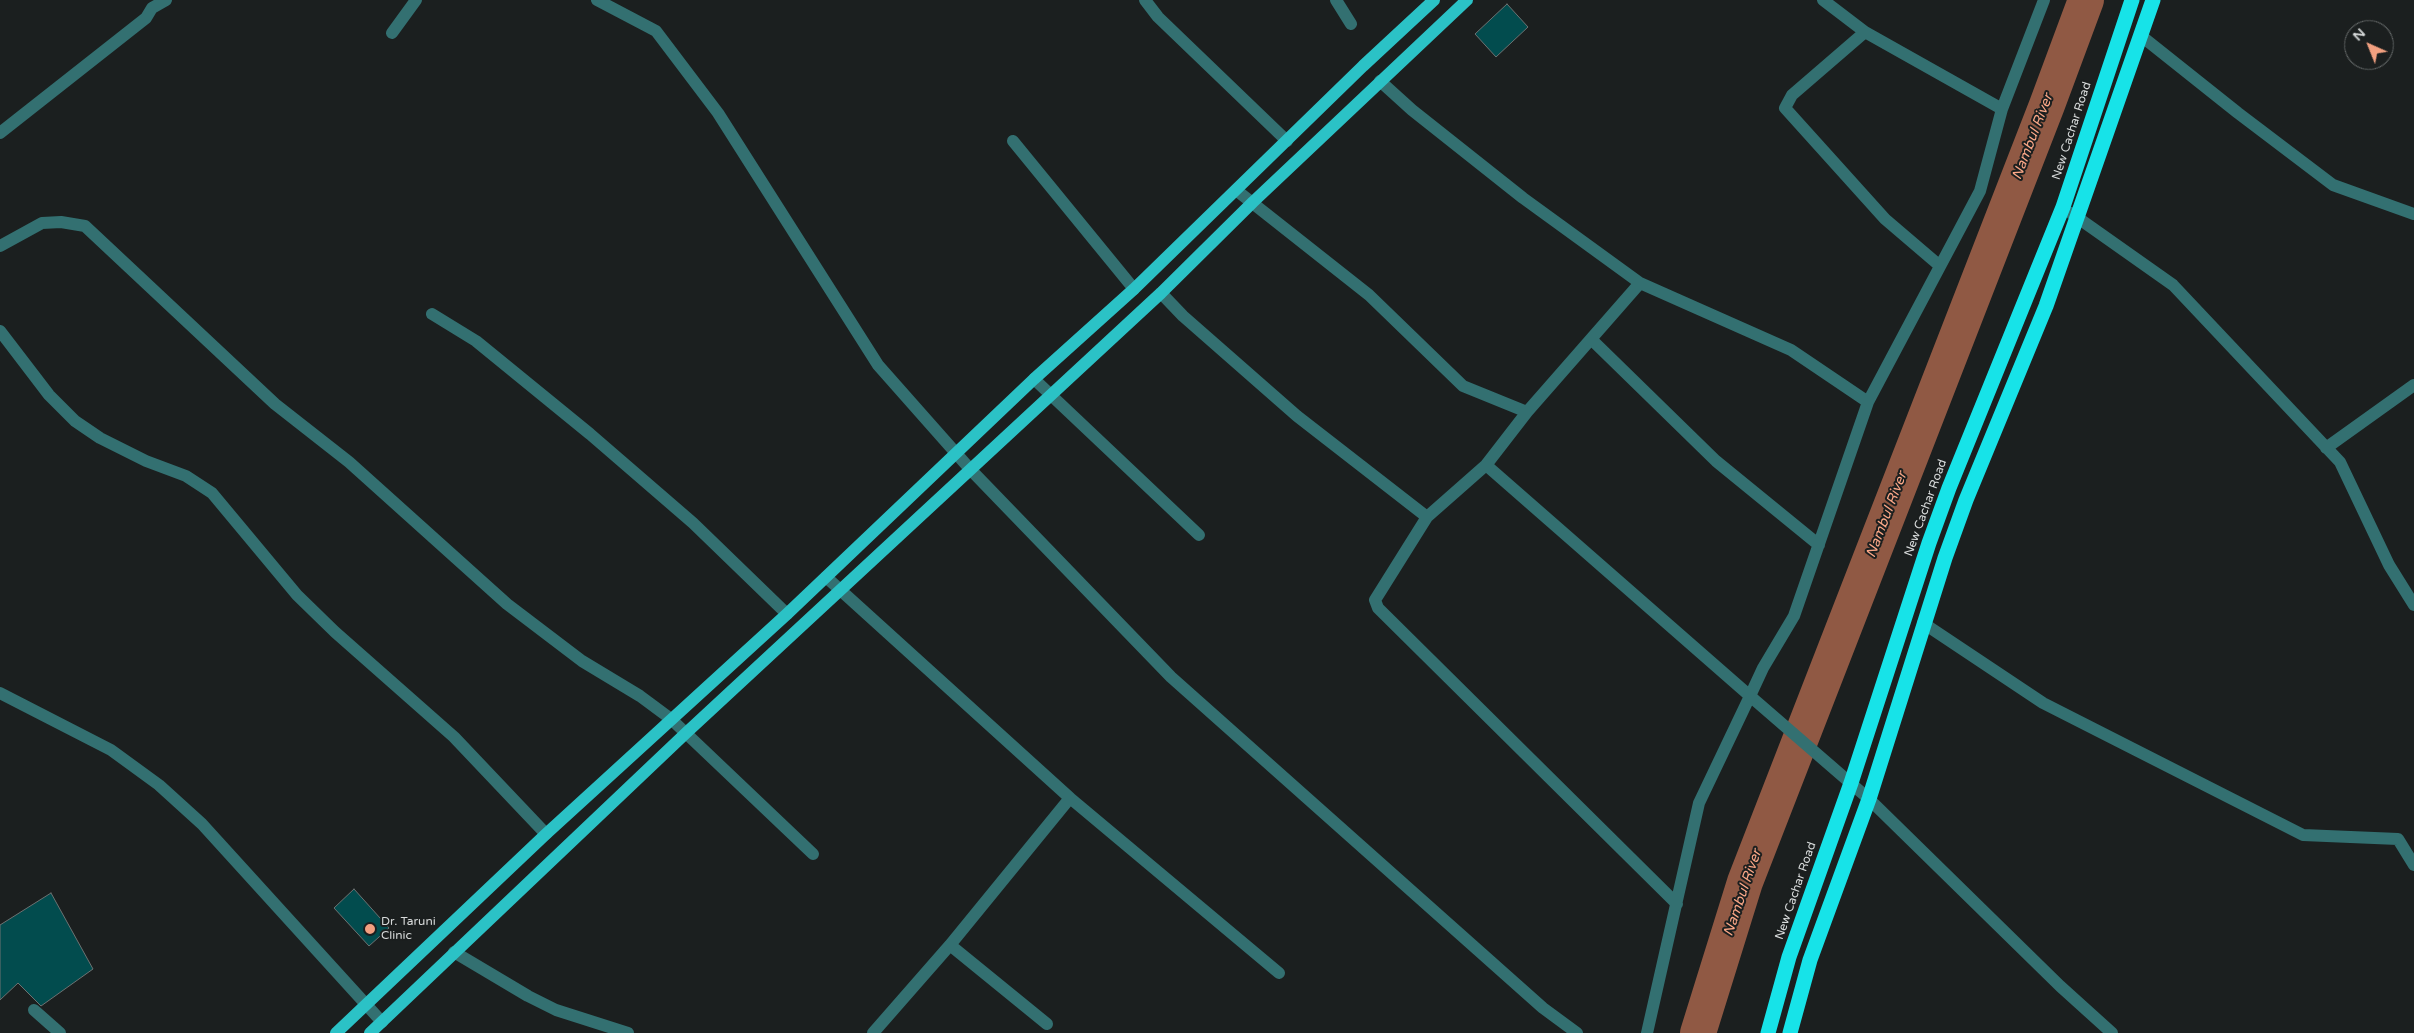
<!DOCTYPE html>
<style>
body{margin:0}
#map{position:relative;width:2414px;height:1033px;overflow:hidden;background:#1b1f1f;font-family:"Varela Round",sans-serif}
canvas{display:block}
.north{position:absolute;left:2344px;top:20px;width:50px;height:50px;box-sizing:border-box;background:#1b1f1f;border:1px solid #666a6a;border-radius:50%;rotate:316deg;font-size:14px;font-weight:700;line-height:20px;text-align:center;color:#d7dada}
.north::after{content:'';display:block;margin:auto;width:18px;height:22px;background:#f2a080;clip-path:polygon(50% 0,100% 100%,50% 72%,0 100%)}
</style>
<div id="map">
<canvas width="2414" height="1033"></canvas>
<div class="north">N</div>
</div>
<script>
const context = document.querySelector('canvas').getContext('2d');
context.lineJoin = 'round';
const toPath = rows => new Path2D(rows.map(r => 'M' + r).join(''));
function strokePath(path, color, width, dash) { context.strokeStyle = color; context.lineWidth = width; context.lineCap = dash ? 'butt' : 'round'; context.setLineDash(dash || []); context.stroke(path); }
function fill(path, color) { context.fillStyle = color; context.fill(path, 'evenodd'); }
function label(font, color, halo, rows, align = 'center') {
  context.font = font + ' "Varela Round",sans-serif'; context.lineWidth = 4; context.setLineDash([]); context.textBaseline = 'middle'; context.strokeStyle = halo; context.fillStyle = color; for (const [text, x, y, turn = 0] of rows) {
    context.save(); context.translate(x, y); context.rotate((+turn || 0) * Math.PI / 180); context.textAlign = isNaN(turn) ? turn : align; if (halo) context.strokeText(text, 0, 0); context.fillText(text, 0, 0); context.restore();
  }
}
strokePath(toPath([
 [1698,1033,1745,882,2047,105,2086,0]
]), '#905944', 36);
const building = toPath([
 [1507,4,1528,27,1496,57,1475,34,1507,4],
 [354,889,389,928,369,946,334,908,354,889],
 [51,893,93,969,41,1006,18,983,0,1000,0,925,51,893]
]);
fill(building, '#024c4e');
strokePath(building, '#6d7272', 1);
strokePath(toPath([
 [597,0,656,31,718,113,878,365,970,469,1171,677,1543,1008,1577,1033],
 [1145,0,1158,17,1287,141],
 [1336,0,1351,24],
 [1823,0,1865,32,2002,109,1980,191,1868,402],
 [1865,32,1792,95,1785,108,1885,219,1940,266],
 [392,33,416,0],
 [2140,35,2238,113,2333,185,2414,214],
 [2002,109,2044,0],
 [0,133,146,18,152,8,166,0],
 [1013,141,1134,289],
 [1236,190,1369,295,1463,386,1527,412,1640,283,1523,198,1412,110,1380,81],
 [2071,213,2173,285,2340,462,2389,565,2414,605],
 [0,246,42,223,61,222,85,226,275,404,349,462,507,604,582,661,640,696,671,719,813,854],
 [1640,283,1791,350,1868,402,1794,616,1763,668,1750,696,1869,799,2060,986,2112,1033],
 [1161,293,1183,316,1297,416,1427,517,1486,465,1750,696,1699,803,1647,1033],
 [432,314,476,341,590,434,693,523,787,614],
 [0,331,49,395,75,421,100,438,146,461,186,476,212,493,297,595,335,632,454,737,546,834],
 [1591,339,1716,461,1819,545],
 [1034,379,1199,535],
 [2326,448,2414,385],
 [1486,465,1527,412],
 [1427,517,1375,600,1378,608,1677,904],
 [826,577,1070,798],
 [1923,623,2043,703,2303,835,2398,839,2414,865],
 [0,693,111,750,159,785,202,824,382,1022],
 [950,945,1047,1024],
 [454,952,528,996,556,1010,628,1033],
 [34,1010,60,1033],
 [873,1033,950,945,1070,798,1279,973]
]), '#337071', 12);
strokePath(toPath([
 [336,1033,546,834,787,614,1034,379,1134,289,1363,66,1434,0],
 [370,1033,686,733,1161,293,1253,202,1467,0]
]), '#2bc2c6', 12);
strokePath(toPath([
 [1768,1033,1789,957,1851,783,1929,543,1949,488,2063,207,2132,0],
 [1790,1033,1810,960,1869,799,1945,558,1966,500,2046,306,2153,0]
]), '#17e3e8', 15);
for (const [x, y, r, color] of [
 [370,929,6,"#f2a080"]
]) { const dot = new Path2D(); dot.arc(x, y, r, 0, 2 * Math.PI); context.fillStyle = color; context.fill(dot); strokePath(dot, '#1b1f1f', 2); }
label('12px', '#d7dada', '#1b1f1f', [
 ["New Cachar Road",2072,131,-72],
 ["New Cachar Road",1926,508,-70],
 ["New Cachar Road",1796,891,-71]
]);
label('12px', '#d7dada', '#1b1f1f', [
 ["Dr. Taruni",381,922],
 ["Clinic",381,936]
], 'left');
label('italic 14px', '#fca888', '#1b1f1f', [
 ["Nambul River",2033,137,-69],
 ["Nambul River",1887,515,-69],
 ["Nambul River",1743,893,-71]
]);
</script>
